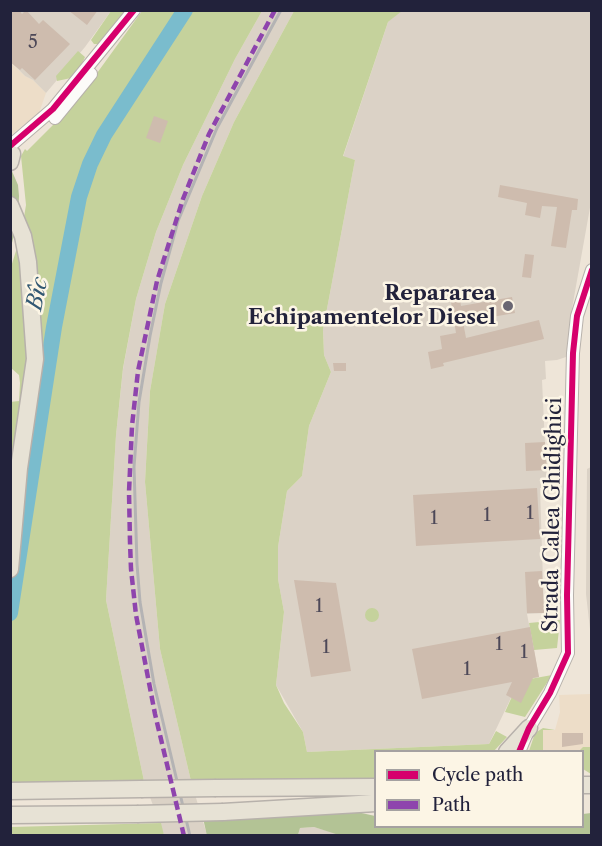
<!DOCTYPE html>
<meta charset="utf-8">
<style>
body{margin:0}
#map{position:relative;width:602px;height:846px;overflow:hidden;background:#eee5d8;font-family:"Libre Caslon Text",serif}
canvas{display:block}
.frame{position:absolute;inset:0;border:12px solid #22223b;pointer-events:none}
.legend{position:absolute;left:374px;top:750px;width:210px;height:78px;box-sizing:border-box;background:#fcf5e5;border:2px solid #a5a1a1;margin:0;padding:8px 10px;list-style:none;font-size:18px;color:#22223b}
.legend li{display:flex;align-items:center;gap:12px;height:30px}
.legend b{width:30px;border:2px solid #a5a1a1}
</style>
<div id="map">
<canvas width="602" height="846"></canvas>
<div class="frame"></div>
<ul class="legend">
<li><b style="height:8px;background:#d6006c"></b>Cycle path</li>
<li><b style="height:8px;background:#8e44ad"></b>Path</li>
</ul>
</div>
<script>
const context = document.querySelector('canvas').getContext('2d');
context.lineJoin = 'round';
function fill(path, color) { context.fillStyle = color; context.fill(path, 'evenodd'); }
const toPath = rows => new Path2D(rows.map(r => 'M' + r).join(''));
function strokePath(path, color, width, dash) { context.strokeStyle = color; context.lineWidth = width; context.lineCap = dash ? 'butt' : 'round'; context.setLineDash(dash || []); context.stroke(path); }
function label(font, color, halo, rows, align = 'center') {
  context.font = font + ' "Libre Caslon Text",serif'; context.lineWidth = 5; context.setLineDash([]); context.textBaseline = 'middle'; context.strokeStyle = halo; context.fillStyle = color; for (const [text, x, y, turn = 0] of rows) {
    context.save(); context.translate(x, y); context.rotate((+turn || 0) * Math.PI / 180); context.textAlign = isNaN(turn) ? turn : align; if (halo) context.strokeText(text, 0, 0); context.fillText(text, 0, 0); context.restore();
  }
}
fill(toPath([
 [10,62,25,76,33,80,46,93,39,113,11,135],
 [591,694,591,756,582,752,543,752,543,730,555,730,560,712,559,695]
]), '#edddc8');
fill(toPath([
 [402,10,591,12,591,202,571,314,566,357,557,360,545,361,546,379,542,380,547,488,540,488,544,613,527,614,539,677,519,681,489,744,307,752,303,732,276,685,284,612,278,579,278,547,287,491,302,476,309,426,331,372,324,355,323,330,355,160,343,157,388,22],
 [10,11,111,11,85,47,46,93,33,80,25,76,11,62],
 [262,11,294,11,234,122,202,196,165,304,150,391,145,482,160,649,191,781,207,835,164,835,144,781,106,600,116,435,123,369,136,299,156,232,183,165,235,59],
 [591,467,591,638,586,594,587,469],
 [314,827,342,835,298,836,300,828]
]), '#dbd2c6');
fill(toPath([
 [111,11,126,11,100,44,94,44,91,40],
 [142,11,262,11,235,59,183,165,156,232,136,299,123,368,116,435,106,600,144,781,11,783,10,402,19,401,20,383,19,375,11,368,10,270,21,235,26,205,21,156,25,149,27,151,59,119,92,80],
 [294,11,402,11,388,22,343,156,355,160,323,330,324,355,331,372,309,426,302,476,287,491,278,547,278,579,284,612,276,685,284,703,303,732,307,752,489,744,496,731,507,737,494,751,376,752,375,778,191,781,160,649,145,482,150,391,165,304,202,196,234,122],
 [78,51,85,57,80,68,71,78,57,81,56,76],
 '365 615a7 7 0 1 1 14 0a7 7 0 1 1-14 0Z',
 [560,620,557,648,534,650,529,623],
 [552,675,525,717,505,712,519,681],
 [543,728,555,730,543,730,543,751,529,751,535,733],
 [583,747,591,747,591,774,583,769,582,752,579,751],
 [161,823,164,835,11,835,11,827]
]), '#c5d29c');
fill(toPath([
 [11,169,18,185,19,196,18,218,11,247],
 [348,810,375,816,376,826,582,826,583,814,591,813,592,835,342,836,314,827,300,828,298,835,207,836,203,818]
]), '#b3c395');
strokePath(toPath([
 [10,613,54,327,79,197,90,164,104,135,185,10]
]), '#7abccd', 16);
fill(toPath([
 [10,10,19,10,22,14,26,10,39,24,43,20,70,44,35,80,22,68,20,70,10,62],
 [68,10,98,10,87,25],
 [154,116,168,121,160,143,146,138],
 [500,185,578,199,577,210,572,210,566,248,551,246,557,207,542,206,540,218,525,215,527,203,498,197],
 [525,254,534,255,531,278,522,277],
 [512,297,515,313,463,322,466,338,539,320,544,339,443,363,444,366,431,369,428,352,442,349,440,336,456,333,451,302,460,300,461,306],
 [333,363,346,363,346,371,334,371],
 [545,442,547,470,526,471,525,443],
 [537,488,540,539,416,546,413,495],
 [542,571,544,613,527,613,525,572],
 [294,580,336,583,351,671,311,677],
 [530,627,539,677,533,678,521,703,506,695,512,682,422,699,412,649],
 [562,733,583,733,583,744,562,747]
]), '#cebcae');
const minor = toPath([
 [55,118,91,74],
 [10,146,53,109,134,10],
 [519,752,529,728,550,693,568,653,567,595,573,353,577,316,592,270]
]);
const highway = toPath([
 [10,162,12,154],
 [10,205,23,236,28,262,35,359,19,468,10,569],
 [507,752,529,728],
 [582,785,592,785],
 [216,788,376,787],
 [10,791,141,789],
 [223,812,376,803],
 [10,815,137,814]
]);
strokePath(minor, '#b7b1ab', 14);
strokePath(highway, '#b7b1ab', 19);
strokePath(minor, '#fcfbf9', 12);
strokePath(highway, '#e7e2d5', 16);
strokePath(toPath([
 [190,836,154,684,140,602,137,564,134,467,139,402,150,336,161,283,178,221,217,128,281,10]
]), '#b4b3b4', 3);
const highwayBridge = toPath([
 [141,789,216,788],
 [137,814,223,812]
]);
strokePath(highwayBridge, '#b7b1ab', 19, []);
strokePath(highwayBridge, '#e7e2d5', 16);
strokePath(toPath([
 [184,836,155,714,136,615,131,569,130,542,129,492,132,426,138,371,157,281,183,199,209,134,275,10]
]), '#8e44ad', 4.5, [9, 4.5]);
strokePath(toPath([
 [10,146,53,109,134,10],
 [519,752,529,728,550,693,568,653,567,595,573,353,577,316,592,270]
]), '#d6006c', 6);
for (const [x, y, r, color] of [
 [508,306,6,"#696672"]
]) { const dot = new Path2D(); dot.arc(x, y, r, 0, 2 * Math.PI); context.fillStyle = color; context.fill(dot); strokePath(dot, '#fcf5e5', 2); }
label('18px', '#4d4858', null, [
 ["5",33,43],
 ["1",530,514],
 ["1",487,516],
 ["1",434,519],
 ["1",319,607],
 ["1",499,645],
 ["1",326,648],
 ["1",524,653],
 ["1",467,670]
]);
label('bold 21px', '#22223b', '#fcf5e5', [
 ["Repararea",496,294],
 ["Echipamentelor Diesel",496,318]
], 'right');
label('21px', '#22223b', '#fcf5e5', [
 ["Strada Calea Ghidighici",553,515,-89]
]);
label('italic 22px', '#325873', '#fcf5e5', [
 ["Bîc",38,294,-79]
]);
</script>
